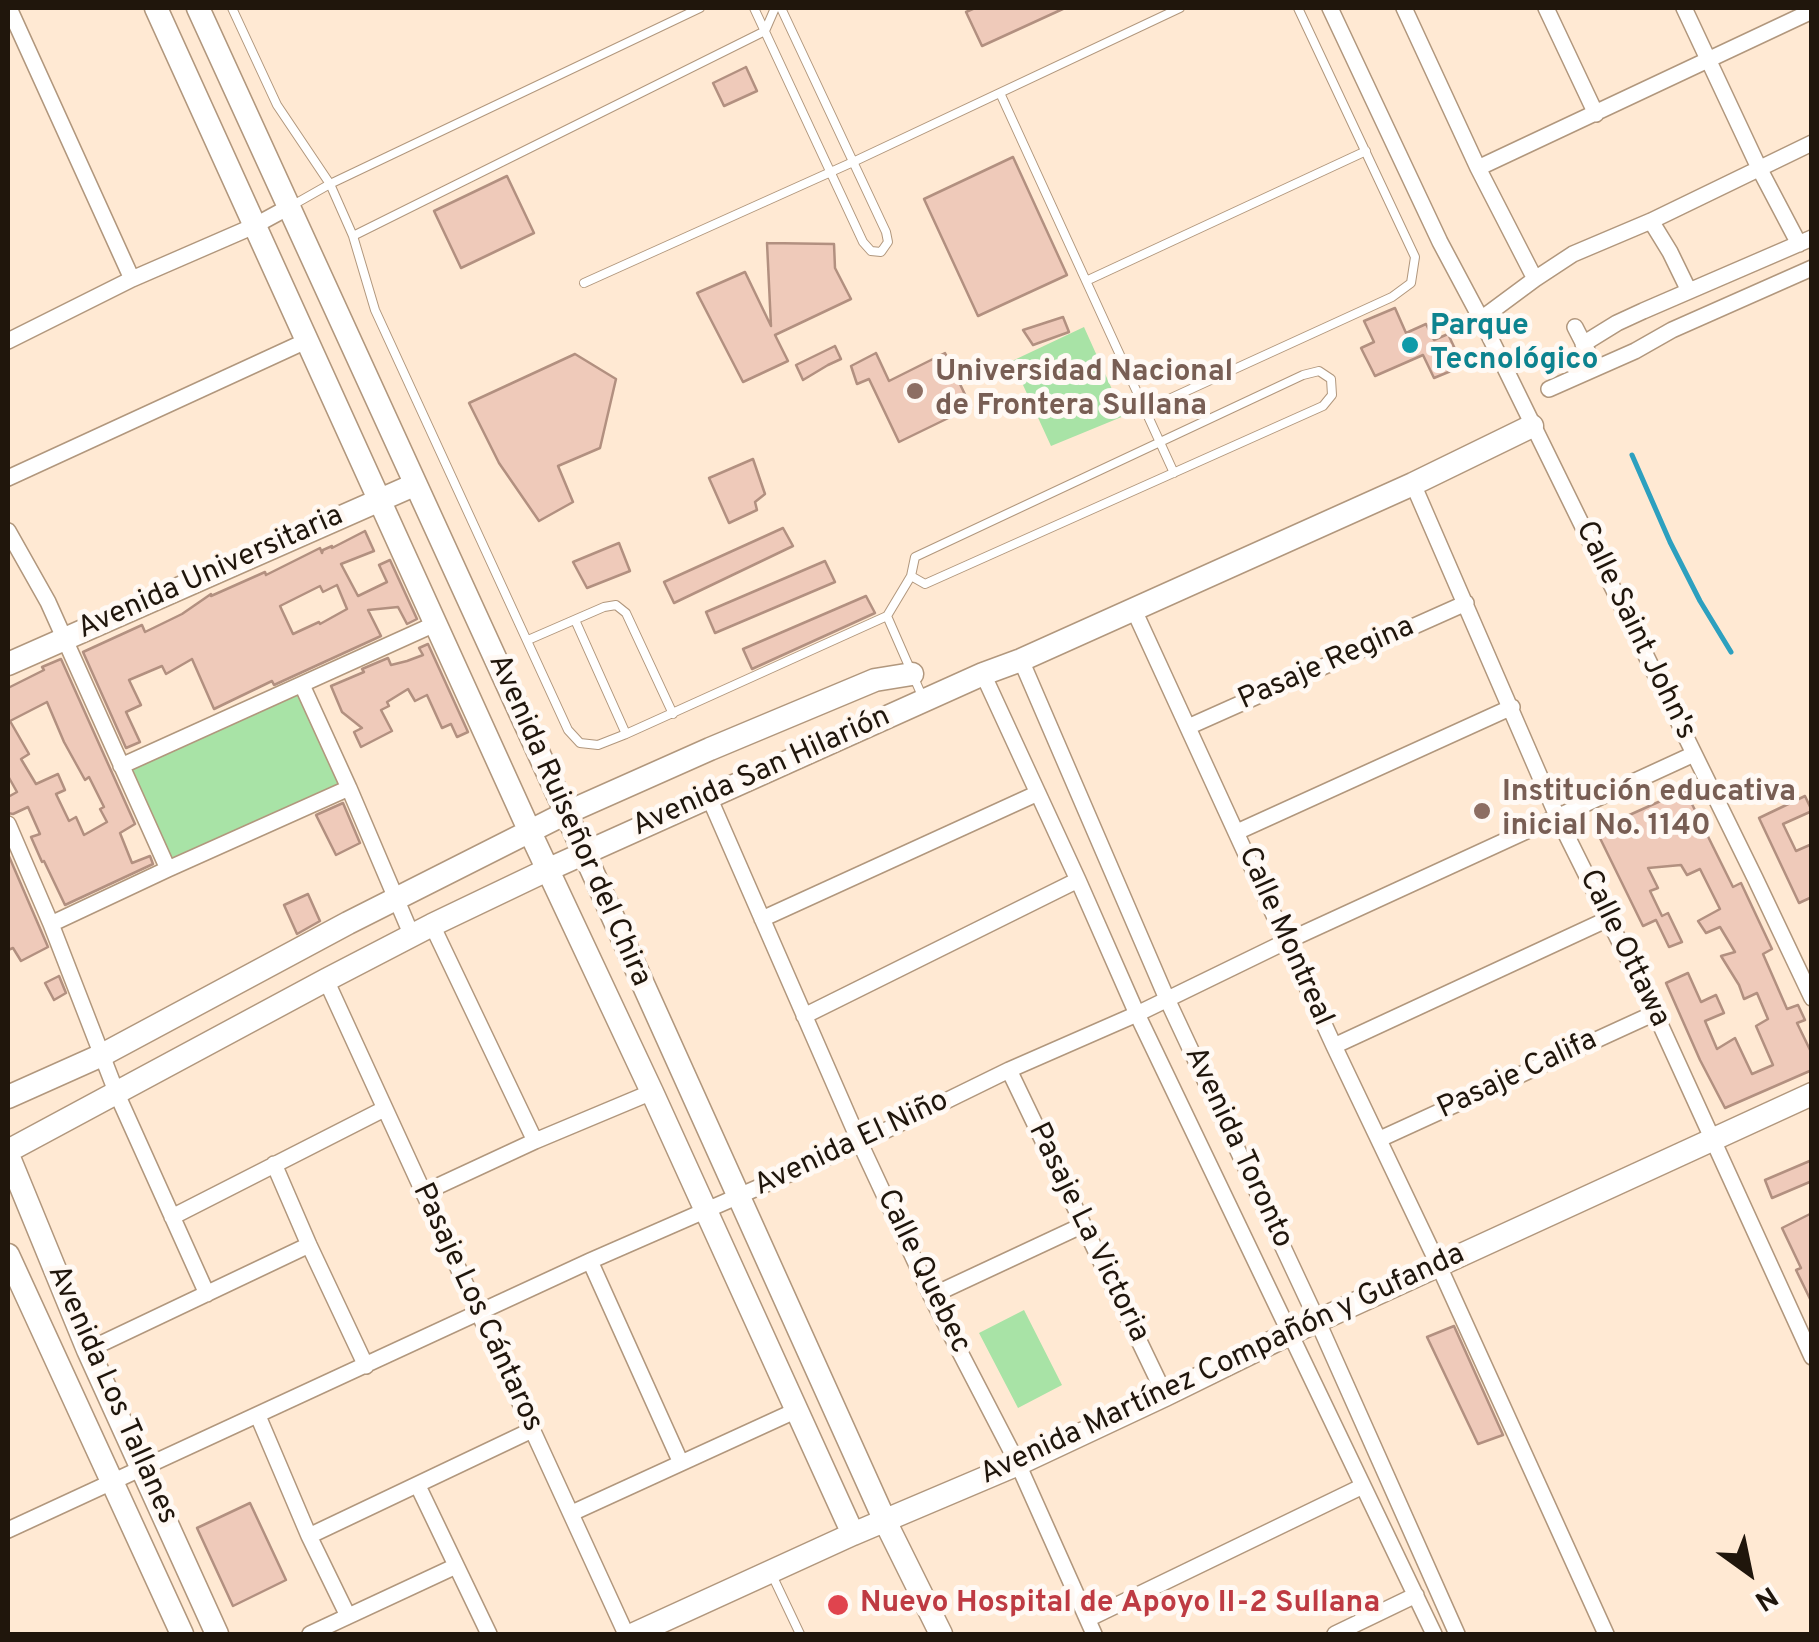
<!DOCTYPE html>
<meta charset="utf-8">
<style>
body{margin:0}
#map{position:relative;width:1819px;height:1642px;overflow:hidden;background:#ffe9d3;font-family:Overpass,sans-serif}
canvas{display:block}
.frame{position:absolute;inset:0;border:10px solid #20160c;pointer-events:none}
.north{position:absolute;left:1699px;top:1522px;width:100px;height:100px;-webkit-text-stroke:8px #fff9f4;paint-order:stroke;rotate:147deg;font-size:28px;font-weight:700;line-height:40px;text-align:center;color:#20160c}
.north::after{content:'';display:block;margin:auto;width:35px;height:45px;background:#20160c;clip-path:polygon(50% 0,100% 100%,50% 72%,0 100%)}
</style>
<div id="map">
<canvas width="1819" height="1642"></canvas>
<div class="frame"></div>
<div class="north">N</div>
</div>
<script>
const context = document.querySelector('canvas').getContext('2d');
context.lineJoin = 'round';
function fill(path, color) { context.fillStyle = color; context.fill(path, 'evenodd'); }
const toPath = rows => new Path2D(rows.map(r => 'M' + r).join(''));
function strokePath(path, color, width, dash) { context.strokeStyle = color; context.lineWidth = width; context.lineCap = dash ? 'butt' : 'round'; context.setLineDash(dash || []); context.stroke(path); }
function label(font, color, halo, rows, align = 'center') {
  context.font = font + ' Overpass,sans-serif'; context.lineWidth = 10; context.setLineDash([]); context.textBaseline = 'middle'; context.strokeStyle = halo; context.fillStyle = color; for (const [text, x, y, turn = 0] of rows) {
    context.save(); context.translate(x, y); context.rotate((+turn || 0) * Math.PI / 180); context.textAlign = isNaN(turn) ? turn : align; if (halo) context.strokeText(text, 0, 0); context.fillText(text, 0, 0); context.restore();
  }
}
fill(toPath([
 [1084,327,1124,416,1051,446,1012,361],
 [302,685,349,788,168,869,121,766],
 [1024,1310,1062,1385,1018,1408,979,1333]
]), '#a8e3a6');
strokePath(toPath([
 [1632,455,1670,542,1700,601,1731,652]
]), '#2da0bf', 5);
const building = toPath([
 [975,8,1065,8,982,46,966,12,975,8],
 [746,67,757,91,724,106,713,83,746,67],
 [1013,157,1067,275,978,316,924,199,1013,157],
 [507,176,534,233,461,268,434,211,507,176],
 [767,243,834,244,835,268,851,299,775,335,788,361,743,382,697,293,745,272,771,326,767,243],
 [1395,308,1406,333,1426,324,1434,340,1448,334,1463,366,1434,378,1423,355,1375,376,1361,348,1374,342,1364,321,1395,308],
 [1063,317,1069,332,1033,345,1023,330,1063,317],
 [835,346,841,359,828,365,803,380,796,365,835,346],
 [876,353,889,381,945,353,971,407,899,442,869,379,857,384,851,366,876,353],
 [575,354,616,379,600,448,558,466,573,502,539,521,499,463,469,403,575,354],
 [753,459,765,494,755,502,757,510,729,523,709,478,753,459],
 [783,528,793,546,674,603,664,582,783,528],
 [365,531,374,551,341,564,358,596,387,582,379,565,390,560,417,619,407,624,398,607,368,610,381,636,274,685,272,681,214,709,192,659,166,674,162,666,129,680,141,705,126,712,140,742,126,748,83,652,142,625,145,632,182,614,211,594,211,596,265,572,266,575,320,548,322,553,323,550,332,546,332,548,365,531],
 [337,585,347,609,320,624,319,622,293,634,280,606,320,586,323,592,337,585],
 [619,543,630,571,587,588,573,562,619,543],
 [825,561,835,582,715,633,706,612,825,561],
 [866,596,875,613,752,669,743,649,866,596],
 [428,644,468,732,457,737,451,724,442,728,427,695,415,701,408,689,387,702,389,706,381,710,392,731,361,747,354,732,362,728,342,712,331,686,364,672,362,669,388,658,391,665,407,661,423,655,419,648,428,644],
 [61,659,135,824,120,833,132,863,150,856,153,864,65,905,44,861,42,862,31,837,40,834,28,807,13,814,8,813,8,797,17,792,8,776,8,688,44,670,42,667,61,659],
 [47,702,64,742,85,780,89,777,104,807,100,809,107,822,84,835,76,817,69,821,56,794,65,790,58,774,36,784,21,759,29,754,10,721,47,702],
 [1685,790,1733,887,1741,883,1772,949,1763,954,1787,1009,1798,1005,1805,1020,1797,1023,1812,1054,1812,1070,1725,1108,1700,1060,1666,983,1688,973,1701,1002,1716,995,1724,1013,1705,1021,1717,1049,1735,1038,1752,1074,1773,1065,1756,1026,1768,1019,1757,993,1744,999,1739,985,1721,956,1735,952,1720,927,1706,933,1698,921,1720,909,1700,869,1687,875,1681,865,1648,868,1658,888,1650,891,1662,916,1668,913,1682,942,1669,947,1656,920,1643,926,1596,830,1685,790],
 [1805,796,1812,811,1783,824,1796,851,1812,844,1812,897,1799,903,1759,818,1805,796],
 [343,803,360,843,336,855,316,815,343,803],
 [8,854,48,947,21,961,13,948,8,950,8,854],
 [308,894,320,921,297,934,284,905,308,894],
 [59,976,66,993,54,1000,45,983,59,976],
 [1812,1160,1812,1181,1772,1198,1765,1180,1812,1160],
 [1812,1213,1812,1303,1796,1270,1801,1268,1782,1228,1812,1213],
 [1454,1326,1503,1435,1478,1444,1427,1337,1454,1326],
 [250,1503,286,1580,233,1606,197,1528,250,1503]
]);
fill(building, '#efcaba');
strokePath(building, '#b29080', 2.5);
const lane = toPath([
 [232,8,277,105,330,184,293,205],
 [700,8,330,184,353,236,765,31,775,8],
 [754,8,863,242,871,251,881,252,888,242,886,232,781,8],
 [1000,93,1174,473],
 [353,236,375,310,568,730,580,743,598,745,626,734,887,616],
 [1086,281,1366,151],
 [584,283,853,162,1180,8],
 [1145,410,1392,297,1411,283,1415,257,1298,8],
 [911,576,925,584,1323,406,1332,395,1331,379,1319,371,1303,375,915,557,911,576,887,616,922,696],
 [575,620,626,734],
 [528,640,604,607,616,605,626,613,673,714],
 [772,1575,800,1634]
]);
const street = toPath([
 [9,8,132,279],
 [1330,8,1440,242,1481,319,1755,878,1812,998],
 [1404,8,1478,168,1535,279],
 [1546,8,1596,114],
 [1684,8,1759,168,1799,244],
 [1478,168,1812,11],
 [1651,221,1670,252,1689,291],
 [1481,319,1535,279,1573,254,1651,221,1812,143],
 [1575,327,1596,368],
 [8,341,132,279,254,226,289,207],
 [1583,344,1617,323,1643,311,1812,238],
 [1549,389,1635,351,1672,330,1812,268],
 [8,478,306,341],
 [1413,484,1557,816,1655,1013,1812,1357],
 [8,531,48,602,168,869],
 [1133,608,1334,1046,1438,1264,1606,1634],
 [1021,660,1167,999,1318,1322,1457,1634],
 [983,674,1078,880,1137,1014,1434,1634],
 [302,685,349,788,412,936],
 [1188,727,1466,603],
 [121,766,435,624],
 [709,797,860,1143,935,1304,1018,1464,1094,1634],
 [8,824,51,924,117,1094,207,1294],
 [1237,832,1512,707],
 [762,919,1038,793],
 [51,924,168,869,349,788],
 [432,925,535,1141],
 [326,980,626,1634],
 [804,1016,1078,880],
 [1334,1046,1608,919],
 [1009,1070,1165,1395],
 [1380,1139,1655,1013],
 [274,1164,309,1245,366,1366],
 [423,1193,535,1141,652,1092],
 [172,1217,384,1109],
 [590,1261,681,1463],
 [931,1296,1083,1225],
 [88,1350,309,1245],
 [258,1416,309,1536,348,1616],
 [418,1486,489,1634],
 [572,1513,797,1410],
 [8,1530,590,1261,860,1143,1009,1070,1137,1014,1287,941,1694,754],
 [309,1536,532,1430],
 [1088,1619,1363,1486],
 [310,1634,456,1566],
 [1335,1634,1416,1595]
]);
const secondary = toPath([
 [156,8,530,832,652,1092,853,1534],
 [198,8,566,813,885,1521,941,1634],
 [8,664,414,485],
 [8,1097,102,1055,348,923,566,813,710,749,875,680,912,674],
 [8,1151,326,980,432,925,547,870,983,674,1021,660,1413,484,1532,426],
 [8,1155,88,1350,217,1634],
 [8,1255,182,1634],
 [634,1634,853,1534,1018,1464,1165,1395,1289,1334,1812,1094]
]);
strokePath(lane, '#b1977d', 10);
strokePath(street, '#b1977d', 18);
strokePath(secondary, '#b1977d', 25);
strokePath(lane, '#fff', 8);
strokePath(street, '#fff', 15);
strokePath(secondary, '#fff', 22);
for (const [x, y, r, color] of [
 [1410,345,10,"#0f9aa8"],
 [915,391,10,"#8d6e63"],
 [1482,811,10,"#8d6e63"],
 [838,1605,12,"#e0444e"]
]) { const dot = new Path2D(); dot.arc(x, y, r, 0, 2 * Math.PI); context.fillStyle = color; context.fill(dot); strokePath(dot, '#fff9f4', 4); }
label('bold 30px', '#0d838f', '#fff9f4', [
 ["Parque",1430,328],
 ["Tecnológico",1430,362]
], 'left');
label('bold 30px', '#785e54', '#fff9f4', [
 ["Universidad Nacional",935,374],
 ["de Frontera Sullana",935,408],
 ["Institución educativa",1502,794],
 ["inicial No. 1140",1502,828]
], 'left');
label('30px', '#20160c', '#fff9f4', [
 ["Avenida Universitaria",211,574,-24],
 ["Calle Saint John's",1634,631,64],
 ["Pasaje Regina",1327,665,-24],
 ["Avenida San Hilarión",762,773,-24],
 ["Avenida Ruiseñor del Chira",568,821,66],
 ["Calle Montreal",1284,937,66],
 ["Calle Ottawa",1623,949,64],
 ["Pasaje Califa",1518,1076,-25],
 ["Avenida El Niño",852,1145,-25],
 ["Avenida Toronto",1237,1148,65],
 ["Pasaje La Victoria",1087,1233,64],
 ["Calle Quebec",922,1272,64],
 ["Pasaje Los Cántaros",476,1308,65],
 ["Avenida Martínez Compañón y Gufanda",1223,1366,-25],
 ["Avenida Los Tallanes",111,1395,66]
]);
label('bold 30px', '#be3a42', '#fff9f4', [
 ["Nuevo Hospital de Apoyo II-2 Sullana",860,1605]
], 'left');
</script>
